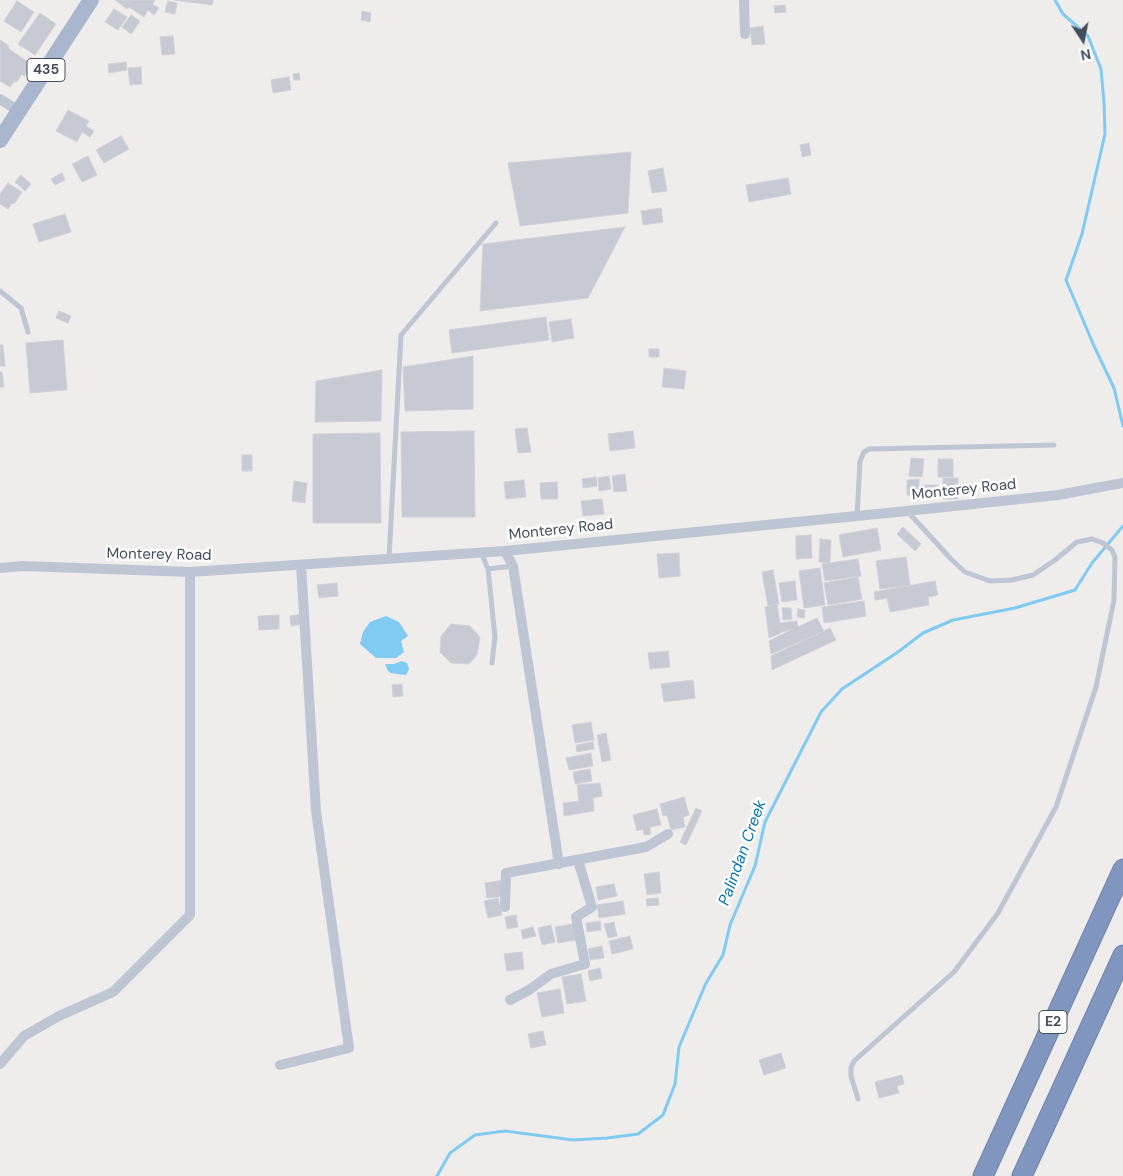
<!DOCTYPE html>
<style>
body{margin:0}
#map{position:relative;width:1123px;height:1176px;overflow:hidden;background:#efecec;font-family:"DM Sans",sans-serif}
canvas{display:block}
.north{position:absolute;left:1058px;top:15px;width:50px;height:50px;-webkit-text-stroke:4px #fff;paint-order:stroke;rotate:169deg;font-size:14px;font-weight:700;line-height:20px;text-align:center;color:#434d5b}
.north::after{content:'';display:block;margin:auto;width:18px;height:22px;background:#434d5b;clip-path:polygon(50% 0,100% 100%,50% 72%,0 100%)}
</style>
<div id="map">
<canvas width="1123" height="1176"></canvas>
<div class="north">N</div>
</div>
<script>
const context = document.querySelector('canvas').getContext('2d');
context.lineJoin = 'round';
function fill(path, color) { context.fillStyle = color; context.fill(path, 'evenodd'); }
const toPath = rows => new Path2D(rows.map(r => 'M' + r).join(''));
function strokePath(path, color, width, dash) { context.strokeStyle = color; context.lineWidth = width; context.lineCap = dash ? 'butt' : 'round'; context.setLineDash(dash || []); context.stroke(path); }
function label(font, color, halo, rows, align = 'center') {
  context.font = font + ' "DM Sans",sans-serif'; context.lineWidth = 5; context.setLineDash([]); context.textBaseline = 'middle'; context.strokeStyle = halo; context.fillStyle = color; for (const [text, x, y, turn = 0] of rows) {
    context.save(); context.translate(x, y); context.rotate((+turn || 0) * Math.PI / 180); context.textAlign = isNaN(turn) ? turn : align; if (halo) context.strokeText(text, 0, 0); context.fillText(text, 0, 0); context.restore();
  }
}
fill(toPath([
 [386,616,399,622,408,636,401,641,404,652,396,658,376,658,360,644,363,632,370,622],
 [402,661,407,663,409,669,406,675,391,673,388,671,385,664,394,664]
]), '#80cbf1');
strokePath(toPath([
 [1055,0,1063,14,1088,36,1101,69,1104,102,1105,134,1082,234,1066,280,1094,346,1114,388,1123,426],
 [437,1176,450,1153,475,1135,505,1131,573,1140,607,1138,638,1134,663,1115,675,1084,679,1047,706,983,723,955,730,925,755,866,765,822,821,712,842,689,898,652,923,633,953,620,1015,608,1075,590,1092,563,1123,526]
]), '#80cbf1', 3);
const building = toPath([
 [115,0,155,0,152,4,159,8,154,15,148,10,144,17,129,7,127,9,115,0],
 [174,0,213,0,212,5,174,0],
 [17,1,34,12,21,32,4,21,17,1],
 [168,1,177,3,175,14,165,12,168,1],
 [785,5,786,12,775,13,774,6,785,5],
 [114,9,127,17,118,30,105,22,114,9],
 [362,11,371,13,370,22,361,20,362,11],
 [40,13,56,24,35,55,18,44,40,13],
 [131,15,140,21,131,34,122,27,131,15],
 [763,26,765,44,752,45,750,28,763,26],
 [173,36,175,54,162,55,160,37,173,36],
 [0,40,9,46,8,48,32,65,24,76,22,74,17,82,15,81,10,87,0,81,0,40],
 [126,62,127,70,109,73,108,64,126,62],
 [141,67,142,84,130,85,128,68,141,67],
 [299,73,300,80,294,80,293,74,299,73],
 [289,77,291,90,273,93,271,80,289,77],
 [68,110,89,121,86,126,94,131,90,137,82,132,77,142,56,131,68,110],
 [121,136,129,149,104,163,96,150,121,136],
 [809,143,811,155,802,157,800,145,809,143],
 [631,152,628,213,520,226,508,163,631,152],
 [88,156,97,175,82,182,72,164,88,156],
 [663,168,667,191,652,193,648,171,663,168],
 [62,173,65,180,55,185,51,179,62,173],
 [21,175,31,184,25,191,15,182,21,175],
 [788,178,791,194,749,202,746,185,788,178],
 [8,183,22,192,14,204,12,203,8,209,0,204,0,194,8,183],
 [661,208,663,222,643,225,641,211,661,208],
 [65,214,71,232,39,242,33,224,65,214],
 [625,227,588,298,480,311,483,244,625,227],
 [59,311,71,316,68,323,56,318,59,311],
 [546,317,549,340,452,353,449,330,546,317],
 [571,319,574,338,552,342,549,322,571,319],
 [63,340,67,390,30,393,26,343,63,340],
 [0,345,3,345,5,366,0,366,0,345],
 [649,349,659,349,659,357,649,357,649,349],
 [473,356,473,409,405,411,403,367,473,356],
 [664,368,686,371,684,389,662,387,664,368],
 [382,370,381,421,315,422,316,381,382,370],
 [0,372,2,372,4,387,0,387,0,372],
 [527,428,531,452,518,453,515,429,527,428],
 [474,431,475,517,402,517,401,432,474,431],
 [633,431,635,448,610,451,608,434,633,431],
 [380,433,381,523,313,523,313,434,380,433],
 [242,455,252,455,252,471,242,471,242,455],
 [911,458,924,459,922,477,909,476,911,458],
 [938,459,953,459,953,477,938,477,938,459],
 [625,474,627,491,614,492,612,476,625,474],
 [609,476,611,489,599,491,598,478,609,476],
 [596,477,597,486,583,488,582,479,596,477],
 [943,478,958,478,958,499,943,499,943,478],
 [919,479,919,495,907,495,907,480,919,479],
 [524,480,526,497,506,499,504,482,524,480],
 [294,481,307,483,305,503,292,501,294,481],
 [557,482,558,499,541,499,540,483,557,482],
 [922,485,938,485,938,498,922,498,922,485],
 [602,499,604,514,583,516,581,501,602,499],
 [903,527,921,544,915,551,897,534,903,527],
 [877,528,881,550,843,557,839,535,877,528],
 [811,535,812,558,796,559,796,536,811,535],
 [820,539,831,540,830,563,819,562,820,539],
 [679,553,680,576,659,578,657,554,679,553],
 [906,557,910,585,880,589,876,561,906,557],
 [858,559,861,576,825,581,822,564,858,559],
 [820,568,825,605,804,608,799,571,820,568],
 [773,570,779,604,768,606,762,572,773,570],
 [858,577,862,599,828,605,824,583,858,577],
 [795,581,797,600,782,602,779,583,795,581],
 [935,581,938,595,928,597,929,605,890,612,887,598,875,600,874,592,935,581],
 [337,583,338,596,319,598,317,585,337,583],
 [864,601,866,616,824,623,822,607,864,601],
 [777,604,780,623,797,621,798,627,817,618,824,631,771,654,769,641,791,630,781,632,781,633,769,638,765,607,777,604],
 [782,608,791,608,792,619,783,620,782,608],
 [798,609,805,610,804,618,797,617,798,609],
 [302,614,303,624,291,626,290,616,302,614],
 [279,615,279,629,259,630,258,616,279,615],
 [451,624,470,626,480,637,477,655,469,664,451,663,440,652,441,636,451,624],
 [830,628,836,640,772,670,771,656,830,628],
 [668,651,670,667,650,669,648,653,668,651],
 [693,680,695,698,664,702,661,684,693,680],
 [402,684,403,696,393,697,392,685,402,684],
 [591,722,594,740,575,743,572,725,591,722],
 [606,733,611,760,602,762,597,735,606,733],
 [593,742,594,749,577,752,576,745,593,742],
 [591,753,593,766,569,770,566,758,591,753],
 [590,769,592,781,575,784,573,772,590,769],
 [600,783,602,796,593,798,594,811,564,816,563,803,579,801,577,785,600,783],
 [684,797,689,815,683,817,685,827,671,830,667,815,663,816,660,804,684,797],
 [696,808,702,811,686,845,680,842,696,808],
 [657,809,661,825,650,827,651,834,644,835,643,829,637,831,633,815,657,809],
 [659,872,661,893,647,895,644,874,659,872],
 [503,880,505,896,487,898,485,883,503,880],
 [614,884,617,896,598,900,596,887,614,884],
 [498,898,502,915,488,918,484,901,498,898],
 [658,898,659,905,647,906,646,899,658,898],
 [623,901,625,914,599,918,597,905,623,901],
 [516,915,518,927,507,929,505,917,516,915],
 [600,921,601,930,587,932,586,923,600,921],
 [614,922,617,936,608,938,604,924,614,922],
 [573,924,576,940,558,943,555,927,573,924],
 [551,925,555,942,542,945,538,928,551,925],
 [533,927,536,936,523,939,521,930,533,927],
 [630,936,633,949,612,954,609,941,630,936],
 [602,946,604,958,590,960,588,949,602,946],
 [522,952,524,969,507,971,504,954,522,952],
 [600,968,602,978,590,981,588,971,600,968],
 [581,974,586,1001,567,1004,562,977,581,974],
 [560,989,564,1013,542,1017,537,993,560,989],
 [543,1031,546,1045,531,1048,528,1034,543,1031],
 [781,1053,786,1068,764,1075,759,1060,781,1053],
 [902,1075,904,1084,897,1086,899,1093,879,1098,875,1082,902,1075]
]);
fill(building, '#c8cad3');
strokePath(building, '#d0d1d9', 1);
const highway = toPath([
 [983,1176,1123,869],
 [1022,1176,1123,955]
]);
strokePath(highway, '#6b81ab', 21);
strokePath(toPath([
 [0,291,21,308,28,332],
 [857,516,860,461,864,452,869,449,1054,445],
 [481,552,488,569,495,637,492,663],
 [389,558,401,335,496,223],
 [488,569,513,566],
 [858,1099,851,1076,851,1068,854,1061,954,972,998,913,1056,807,1096,687,1114,600,1115,557,1112,550,1103,543,1092,539,1077,542,1055,560,1033,575,1012,580,990,581,965,572,951,559,908,512]
]), '#bec6d3', 5);
strokePath(toPath([
 [744,0,745,34],
 [0,99,19,111],
 [505,551,513,566,559,864],
 [0,568,23,566,190,572,505,551,907,511,1058,495,1123,483],
 [505,907,506,873,646,847,668,834],
 [510,1000,529,990,551,974,585,964,576,917,592,907,578,860],
 [0,1064,24,1036,59,1016,113,992,190,915,190,572],
 [280,1065,349,1048,316,811,301,565]
]), '#bec6d3', 10);
strokePath(toPath([
 [0,140,91,0]
]), '#a9b7ce', 16);
strokePath(highway, '#8096bf', 19);
for (const [x, y, w] of [
 [46,70,38],
 [1053,1022,28]
]) { const box = new Path2D(); box.roundRect(x - w / 2, y - 11.5, w, 23, 4); context.fillStyle = '#fff'; context.fill(box); strokePath(box, '#434d5b', 1); }
label('bold 14px', '#434d5b', null, [
 ["435",46,70],
 ["E2",1053,1022]
]);
label('15px', '#434d5b', '#fff', [
 ["Monterey Road",964,490,-6],
 ["Monterey Road",561,530,-6],
 ["Monterey Road",159,555,1]
]);
label('italic 16px', '#0374af', '#fff', [
 ["Palindan Creek",743,853,-70]
]);
</script>
